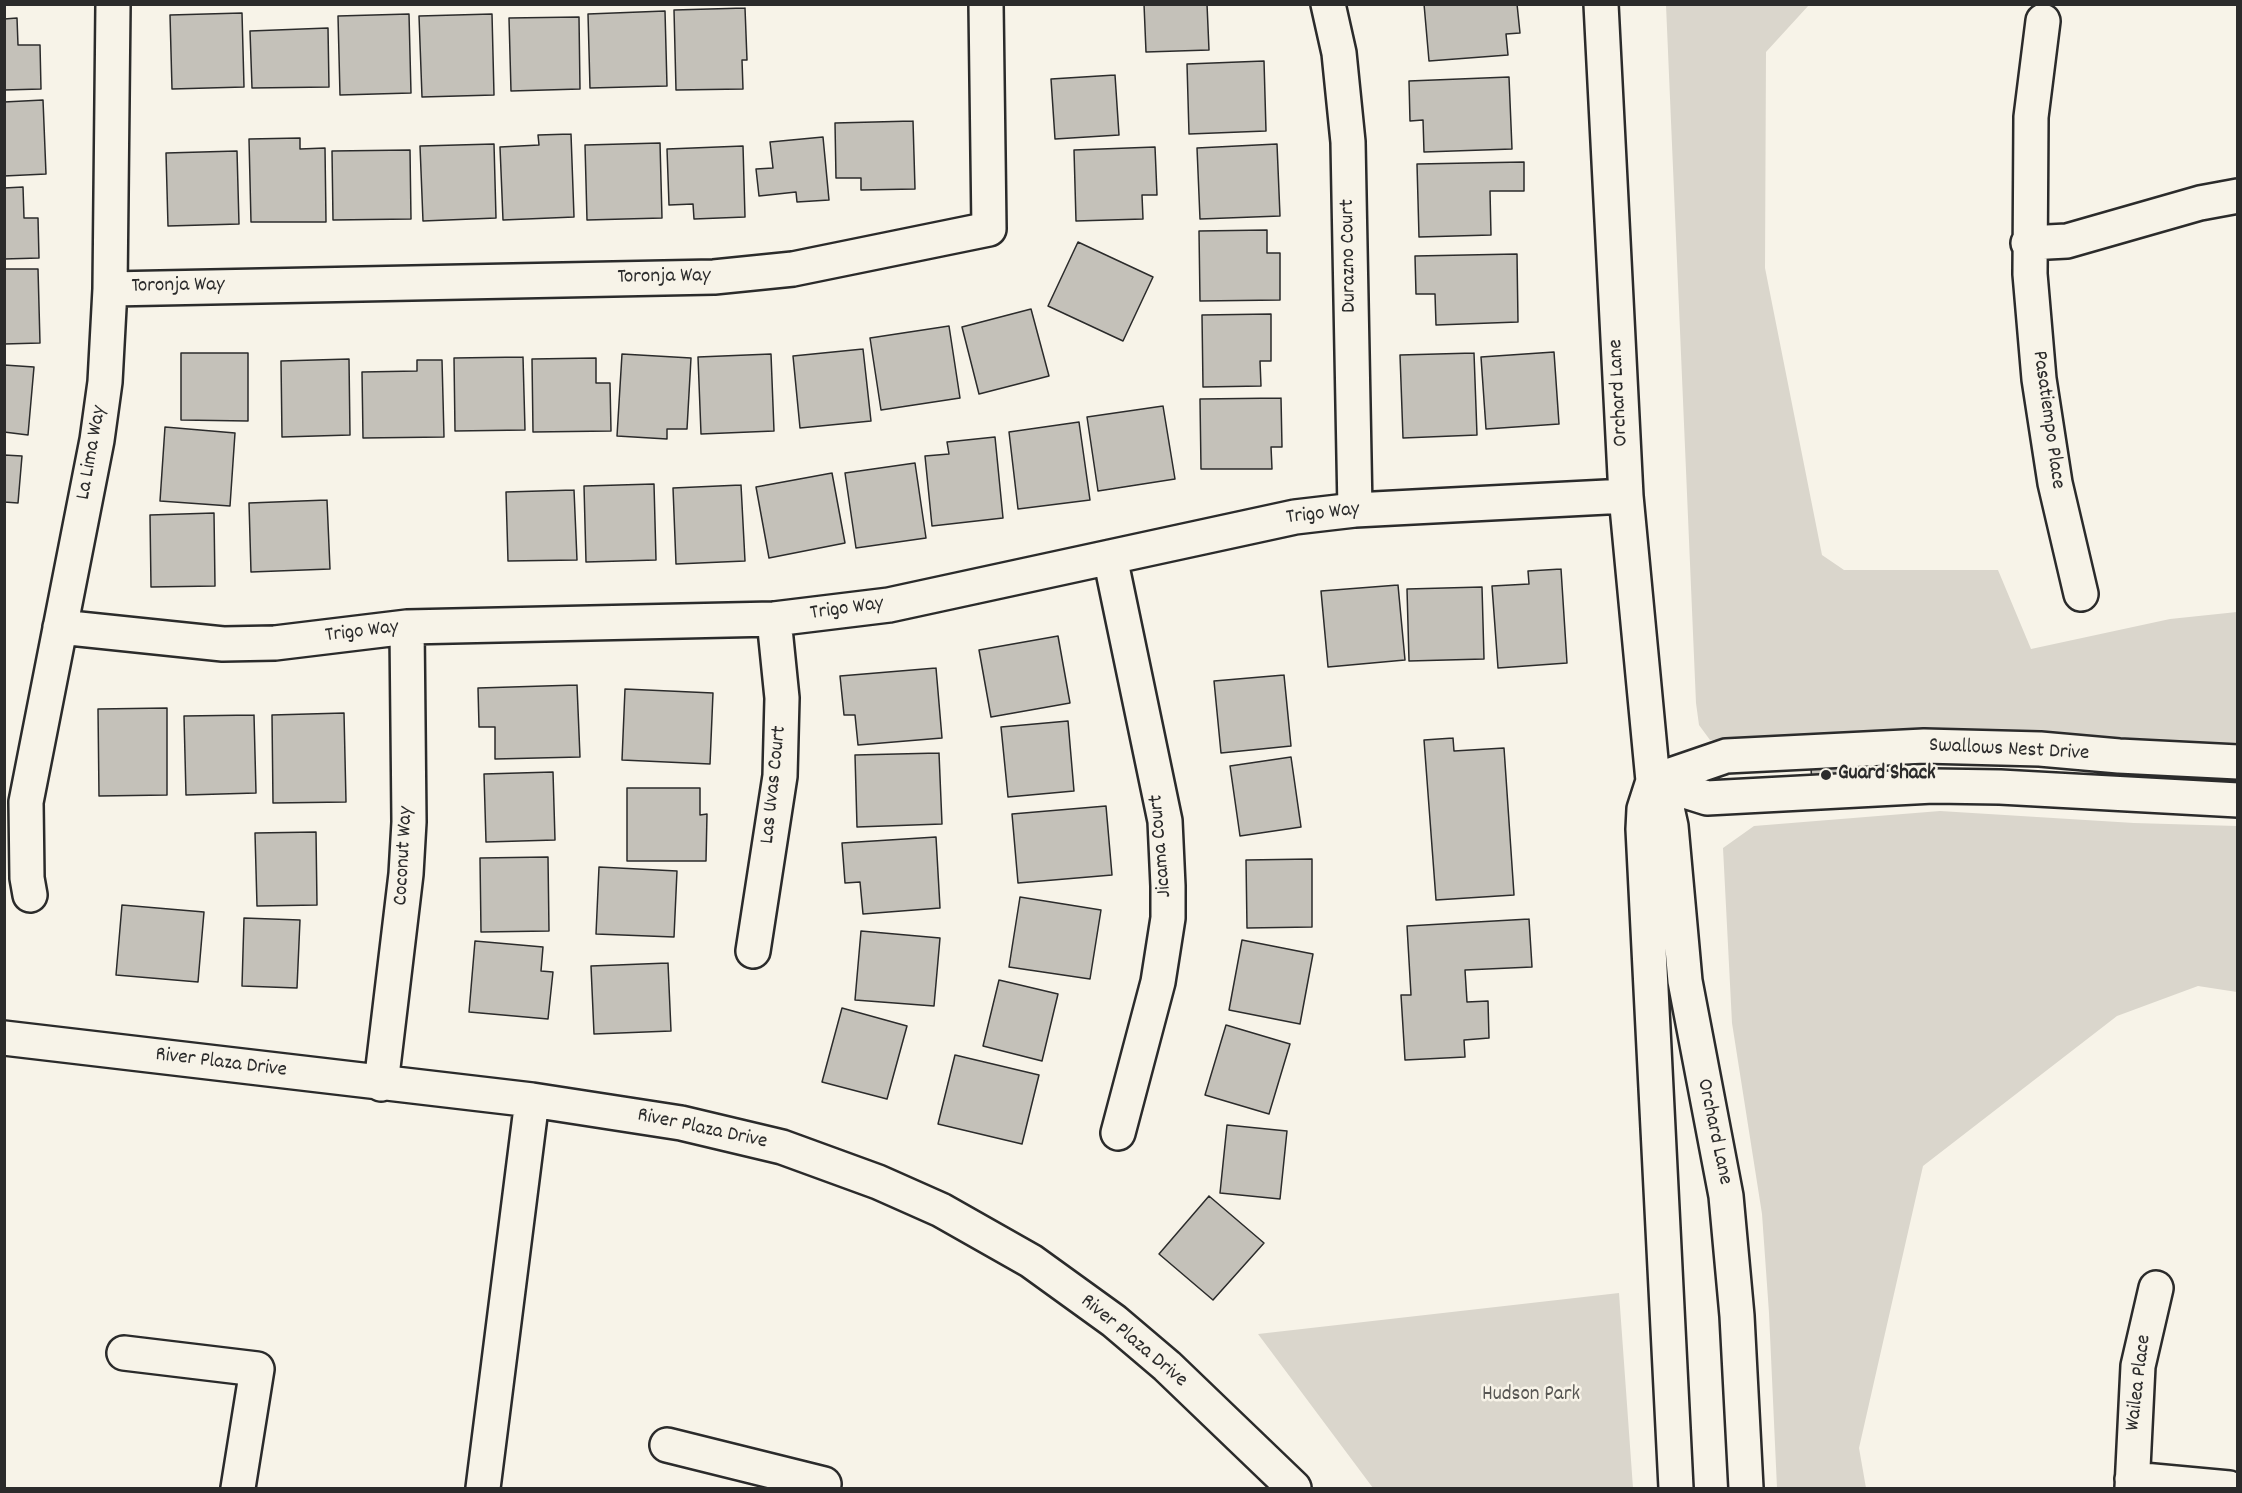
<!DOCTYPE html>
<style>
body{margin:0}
#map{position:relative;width:2242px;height:1493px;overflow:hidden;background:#f7f3e8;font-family:Dekko,sans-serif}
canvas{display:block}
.frame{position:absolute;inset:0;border:6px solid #2b2b2b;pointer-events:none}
</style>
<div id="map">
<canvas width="2242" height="1493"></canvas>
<div class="frame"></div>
</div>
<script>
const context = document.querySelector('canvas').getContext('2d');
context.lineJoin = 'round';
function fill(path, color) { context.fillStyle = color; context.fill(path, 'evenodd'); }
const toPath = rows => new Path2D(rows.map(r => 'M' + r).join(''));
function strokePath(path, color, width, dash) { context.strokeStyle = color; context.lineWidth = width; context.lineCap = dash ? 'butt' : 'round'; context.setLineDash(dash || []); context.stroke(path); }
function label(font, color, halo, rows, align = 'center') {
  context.font = font + ' Dekko,sans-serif'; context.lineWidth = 5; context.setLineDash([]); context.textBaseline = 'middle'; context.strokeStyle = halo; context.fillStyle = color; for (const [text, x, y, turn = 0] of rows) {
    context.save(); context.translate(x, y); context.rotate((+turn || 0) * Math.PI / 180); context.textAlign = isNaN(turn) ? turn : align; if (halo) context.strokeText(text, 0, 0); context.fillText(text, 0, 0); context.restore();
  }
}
fill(toPath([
 [1666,5,1809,5,1766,52,1765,268,1822,555,1844,570,1998,570,2031,649,2170,619,2237,612,2237,746,1710,740,1699,725,1696,703],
 [1940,811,2134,823,2237,826,2237,992,2198,986,2117,1016,1923,1166,1859,1448,1866,1488,1777,1488,1769,1313,1762,1214,1732,1023,1723,848,1754,826],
 [1619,1293,1633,1488,1373,1488,1258,1334]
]), '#dad6cc');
const building = toPath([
 [1144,4,1207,4,1209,50,1146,52,1144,4],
 [1424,4,1517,4,1520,33,1506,34,1508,55,1429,61,1424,4],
 [745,8,747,60,742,60,743,89,676,90,674,10,745,8],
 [665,11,667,86,590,88,588,14,665,11],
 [242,13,244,87,172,89,170,15,242,13],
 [409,14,411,93,340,95,338,16,409,14],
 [492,14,494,95,422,97,419,16,492,14],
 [579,17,580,89,511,91,509,18,579,17],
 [17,18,18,45,40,45,41,89,4,90,4,19,17,18],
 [328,28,329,87,252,88,250,31,328,28],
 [1264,61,1266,131,1189,134,1187,64,1264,61],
 [1115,75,1119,135,1055,139,1051,79,1115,75],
 [1509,77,1512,149,1424,152,1423,120,1410,121,1409,81,1509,77],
 [43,100,46,174,4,176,4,102,43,100],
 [913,121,915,189,861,190,861,178,836,178,835,123,913,121],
 [571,134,574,217,503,220,500,147,539,145,538,135,571,134],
 [823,137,829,200,797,202,796,192,759,196,756,169,773,168,770,142,823,137],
 [300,138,300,149,325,148,326,222,251,222,249,139,300,138],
 [660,143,662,218,587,220,585,145,660,143],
 [494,144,496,218,423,221,420,146,494,144],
 [1277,144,1280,216,1200,219,1197,148,1277,144],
 [743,146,745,217,694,219,693,204,669,205,667,149,743,146],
 [1155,147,1157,195,1142,195,1143,219,1076,221,1074,150,1155,147],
 [410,150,411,219,333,220,332,151,410,150],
 [237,151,239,224,168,226,166,153,237,151],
 [1524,162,1524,191,1490,191,1491,235,1419,237,1417,164,1524,162],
 [23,187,24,218,38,218,39,258,4,259,4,188,23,187],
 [1267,230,1267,253,1280,253,1280,300,1200,301,1199,231,1267,230],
 [1078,242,1153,277,1123,341,1048,306,1078,242],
 [1517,254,1518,322,1436,325,1435,294,1416,294,1415,256,1517,254],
 [4,269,38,269,40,343,4,344,4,269],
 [1031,309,1049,376,979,394,962,327,1031,309],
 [1271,314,1271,361,1260,361,1261,386,1203,387,1202,315,1271,314],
 [949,326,960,398,881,410,870,338,949,326],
 [863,349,871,421,800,428,793,356,863,349],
 [1554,352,1559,424,1486,429,1481,357,1554,352],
 [181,353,248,353,248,421,181,420,181,353],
 [1474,353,1477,435,1403,438,1400,355,1474,353],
 [622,354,691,358,687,429,667,429,667,439,617,436,622,354],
 [771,354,774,431,701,434,698,357,771,354],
 [523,357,525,430,455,431,454,358,523,357],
 [596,358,596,383,610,383,611,431,533,432,532,359,596,358],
 [349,359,350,435,282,437,281,361,349,359],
 [417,360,442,360,444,437,363,438,362,372,417,371,417,360],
 [4,365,34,367,28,435,4,432,4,365],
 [1281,398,1282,447,1271,447,1272,469,1201,469,1200,399,1281,398],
 [1163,406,1175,479,1098,491,1087,417,1163,406],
 [1079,422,1090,500,1018,509,1009,432,1079,422],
 [165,427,235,433,230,506,160,501,165,427],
 [995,437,1003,518,932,526,925,456,949,454,947,442,995,437],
 [4,455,22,456,18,503,4,502,4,455],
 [915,463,926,538,856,548,845,473,915,463],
 [832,473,845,543,769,558,756,487,832,473],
 [654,484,656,560,586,562,584,486,654,484],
 [741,485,745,561,676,564,673,488,741,485],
 [574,490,577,560,508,561,506,492,574,490],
 [327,500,330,569,251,572,249,503,327,500],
 [214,513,215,586,151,587,150,515,214,513],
 [1561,569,1567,663,1498,668,1492,586,1529,584,1528,571,1561,569],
 [1398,585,1405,660,1328,667,1321,591,1398,585],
 [1482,587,1484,659,1409,661,1407,589,1482,587],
 [1058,636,1070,703,991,717,979,650,1058,636],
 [936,668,942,738,858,745,855,715,844,715,840,676,936,668],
 [1284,675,1291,746,1221,753,1214,681,1284,675],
 [577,685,580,757,495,759,495,727,479,727,478,688,577,685],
 [625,689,713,693,710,764,622,760,625,689],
 [167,708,167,795,99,796,98,709,167,708],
 [344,713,346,802,273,803,272,715,344,713],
 [254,715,256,793,186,795,184,716,254,715],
 [1068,721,1074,791,1008,797,1001,727,1068,721],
 [1453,738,1454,751,1504,748,1514,895,1436,900,1424,740,1453,738],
 [939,753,942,824,857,827,855,755,939,753],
 [1291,757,1301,827,1240,836,1230,766,1291,757],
 [1841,767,1842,782,1812,784,1811,768,1841,767],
 [553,772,555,840,486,842,484,774,553,772],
 [627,788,700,788,700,815,707,814,706,861,627,861,627,788],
 [1106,806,1112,875,1018,883,1012,814,1106,806],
 [316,832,317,905,257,906,255,833,316,832],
 [936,837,940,908,863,914,860,882,845,883,842,843,936,837],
 [548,857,549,931,481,932,480,858,548,857],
 [1312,859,1312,927,1247,928,1246,860,1312,859],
 [599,867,677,871,674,937,596,934,599,867],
 [1020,897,1101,910,1090,979,1009,967,1020,897],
 [122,905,204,912,198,982,116,975,122,905],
 [244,918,300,920,297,988,242,986,244,918],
 [1529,919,1532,967,1465,970,1467,1002,1488,1001,1489,1038,1464,1040,1465,1057,1405,1060,1401,995,1411,995,1407,926,1529,919],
 [861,931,940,938,934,1006,855,1000,861,931],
 [1242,940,1313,954,1300,1024,1229,1010,1242,940],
 [475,941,543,947,541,971,553,972,548,1019,469,1012,475,941],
 [668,963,671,1031,594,1034,591,966,668,963],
 [999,980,1058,994,1042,1061,983,1046,999,980],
 [842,1008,907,1026,887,1099,822,1082,842,1008],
 [1226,1025,1290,1044,1269,1114,1205,1095,1226,1025],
 [955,1055,1039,1075,1022,1144,938,1124,955,1055],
 [1227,1125,1287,1131,1280,1199,1220,1193,1227,1125],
 [1209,1196,1264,1243,1213,1300,1159,1254,1209,1196]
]);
fill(building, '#c4c1b9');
strokePath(building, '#2b2b2b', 1.5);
const minor = toPath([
 [1328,4,1339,53,1348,142,1355,510],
 [1601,4,1626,496,1653,781,1667,808,1671,826,1685,981,1726,1196,1737,1316,1746,1488],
 [2043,21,2031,117,2030,274,2039,379,2055,483,2081,594],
 [2028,243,2067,241,2200,203,2238,196],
 [110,289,714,277,793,269,989,229,986,4],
 [1110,557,1165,821,1168,886,1168,918,1158,982,1118,1133],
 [60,627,223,644,275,643,407,627,774,619,889,605,1295,517,1355,510,1626,496],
 [1653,781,1644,809,1643,829,1676,1488],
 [1653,781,1726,756,1924,746,2040,749,2119,756,2238,762],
 [1653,781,1707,798,1933,786,2000,787,2238,800],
 [30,895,27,878,26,802,97,440,105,382,110,289,113,4],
 [753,951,780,776,782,698,774,619],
 [4,1038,532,1100,681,1123,782,1147,878,1182,941,1210,1031,1261,1114,1321,1167,1366,1294,1488],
 [381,1084,406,874,409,822,407,627],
 [124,1353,257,1369,238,1488],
 [667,1445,824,1484,823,1488],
 [2132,1479,2229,1488],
 [483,1488,532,1100],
 [2132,1488,2138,1366,2156,1288]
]);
strokePath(minor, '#2b2b2b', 38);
strokePath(minor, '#f7f3e8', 33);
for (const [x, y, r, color] of [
 [1826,775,6,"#2b2b2b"]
]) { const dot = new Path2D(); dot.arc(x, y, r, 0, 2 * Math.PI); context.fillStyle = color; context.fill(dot); strokePath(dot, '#f7f3e8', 2); }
label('21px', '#2b2b2b', '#f7f3e8', [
 ["Durazno Court",1350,256,-91],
 ["Toronja Way",664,278,-1],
 ["Toronja Way",178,287,-1],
 ["Orchard Lane",1620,393,-93],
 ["Pasatiempo Place",2047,420,82],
 ["La Lima Way",93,453,-80],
 ["Trigo Way",1323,515,-7],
 ["Trigo Way",847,610,-8],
 ["Trigo Way",362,633,-7],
 ["Swallows Nest Drive",2009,751,3],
 ["Las Uvas Court",775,785,-84],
 ["Jicama Court",1162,846,-95],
 ["Coconut Way",405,856,-87],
 ["River Plaza Drive",221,1064,7],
 ["River Plaza Drive",702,1130,12],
 ["Orchard Lane",1713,1132,78],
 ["River Plaza Drive",1133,1342,40],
 ["Wailea Place",2140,1383,-83]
]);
label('bold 21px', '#2b2b2b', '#f7f3e8', [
 ["Guard Shack",1838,775]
], 'left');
label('21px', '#575653', '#f7f3e8', [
 ["Hudson Park",1531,1396]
]);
</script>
